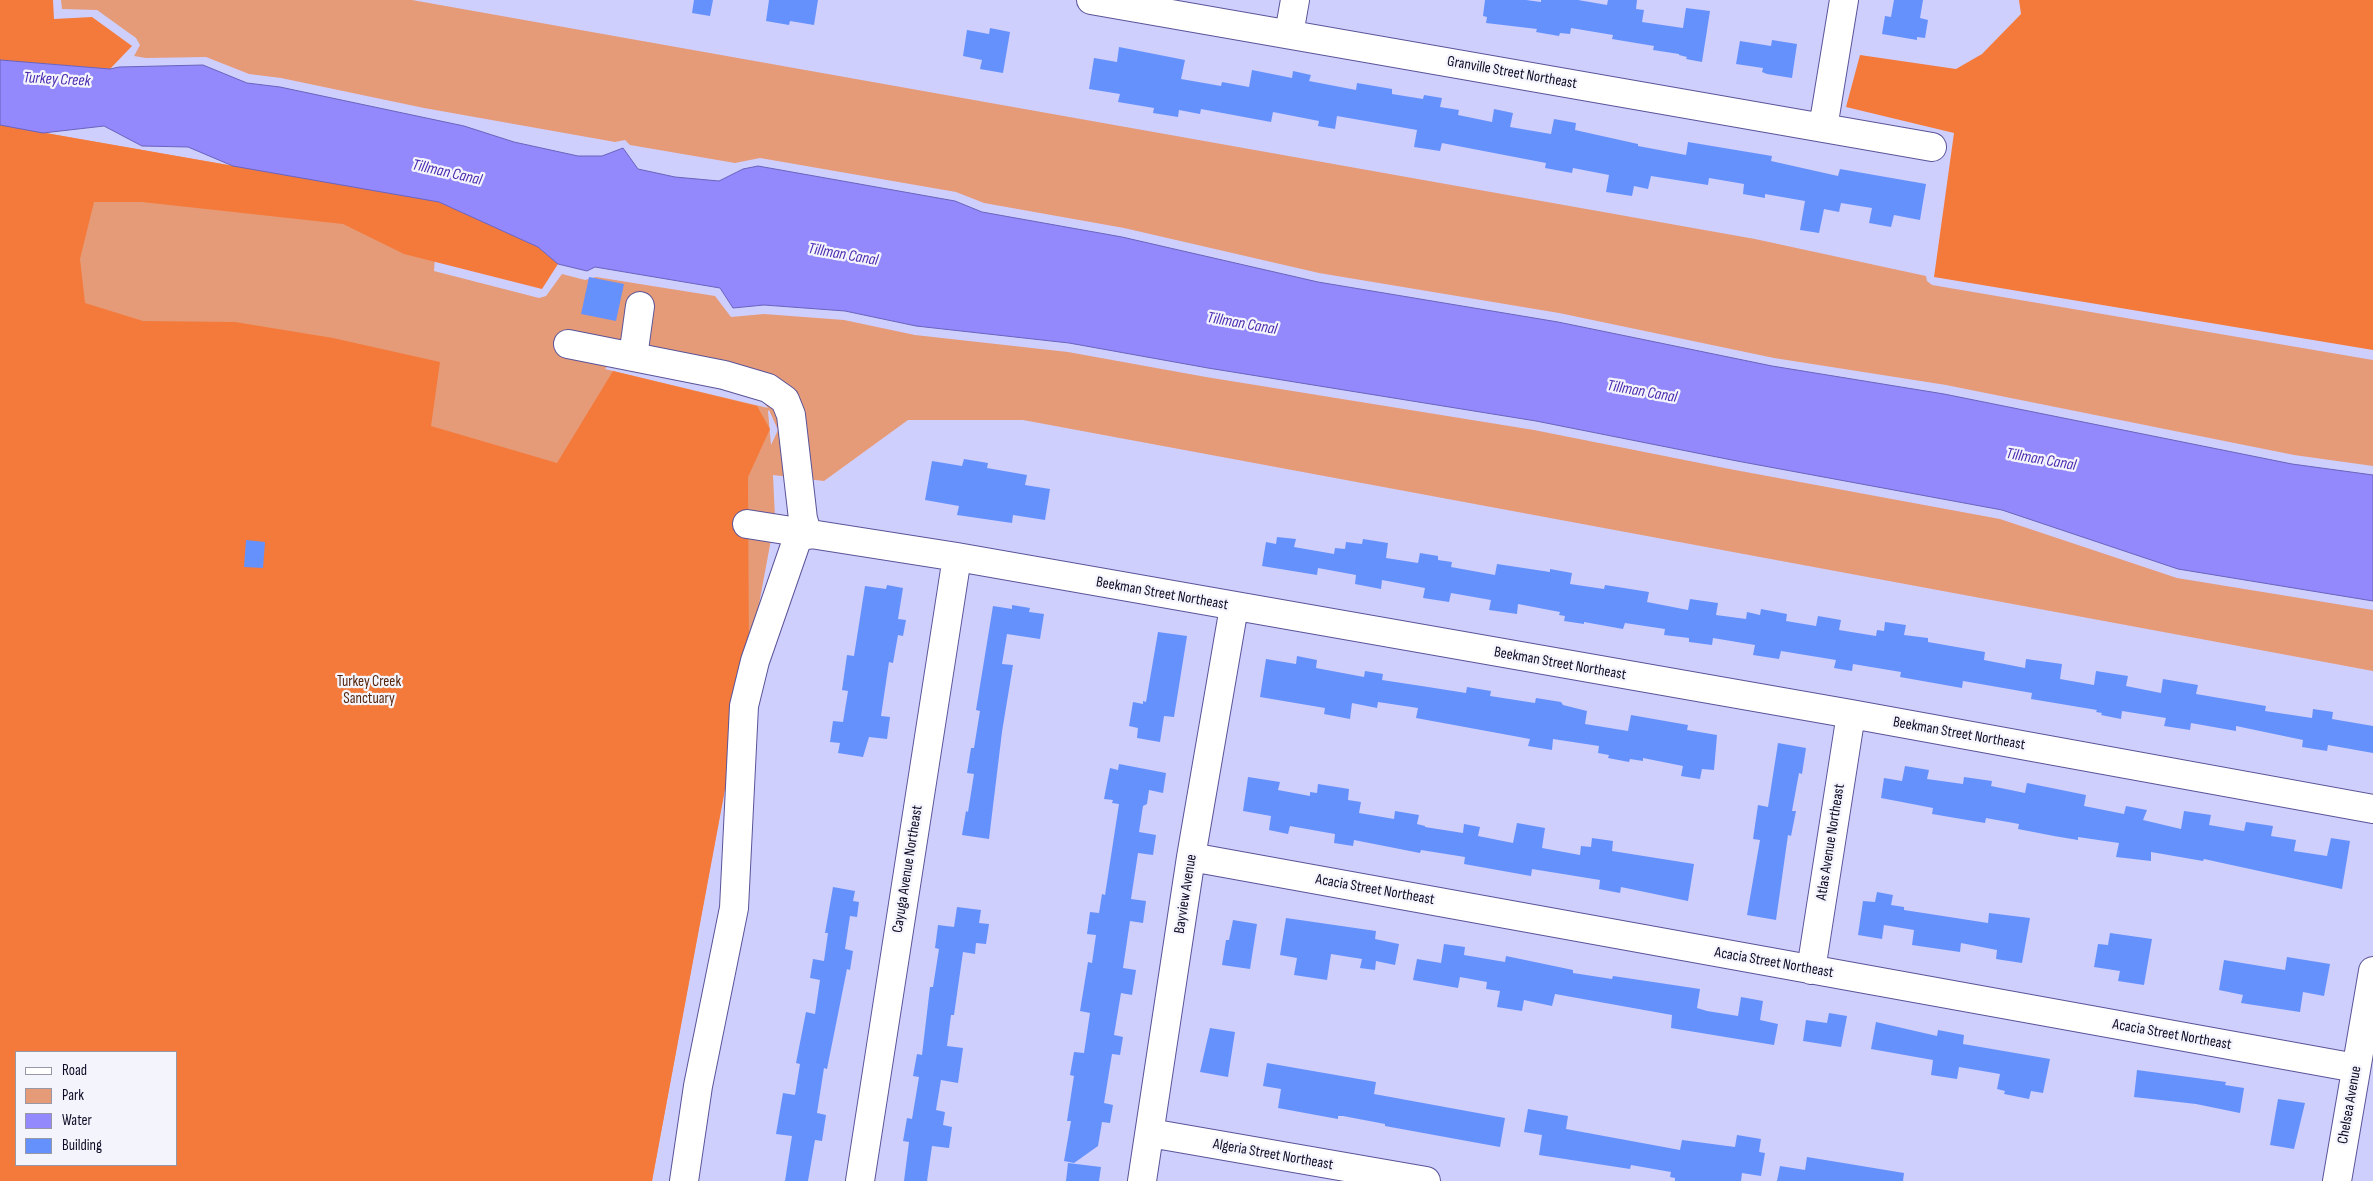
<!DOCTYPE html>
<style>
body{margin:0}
#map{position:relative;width:2373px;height:1181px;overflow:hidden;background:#cfcffe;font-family:"Sofia Sans Condensed",sans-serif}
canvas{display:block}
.legend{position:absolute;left:15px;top:1051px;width:162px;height:115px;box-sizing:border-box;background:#f4f4fc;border:1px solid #9897a6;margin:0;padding:6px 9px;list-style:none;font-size:15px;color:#0e0b26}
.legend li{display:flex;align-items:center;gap:10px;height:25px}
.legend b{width:25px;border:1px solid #9897a6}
</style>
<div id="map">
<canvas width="2373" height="1181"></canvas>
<ul class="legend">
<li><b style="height:6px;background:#fff"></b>Road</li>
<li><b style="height:14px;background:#e69b78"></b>Park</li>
<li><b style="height:14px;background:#9388fc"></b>Water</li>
<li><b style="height:14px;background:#6591fd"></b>Building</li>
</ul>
</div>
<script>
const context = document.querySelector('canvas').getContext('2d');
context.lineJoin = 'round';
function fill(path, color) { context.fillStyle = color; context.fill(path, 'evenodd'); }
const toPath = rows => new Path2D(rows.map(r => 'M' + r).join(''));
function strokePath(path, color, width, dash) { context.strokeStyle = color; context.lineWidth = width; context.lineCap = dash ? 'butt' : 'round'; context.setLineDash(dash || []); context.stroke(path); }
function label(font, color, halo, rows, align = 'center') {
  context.font = font + ' "Sofia Sans Condensed",sans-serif'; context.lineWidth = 4.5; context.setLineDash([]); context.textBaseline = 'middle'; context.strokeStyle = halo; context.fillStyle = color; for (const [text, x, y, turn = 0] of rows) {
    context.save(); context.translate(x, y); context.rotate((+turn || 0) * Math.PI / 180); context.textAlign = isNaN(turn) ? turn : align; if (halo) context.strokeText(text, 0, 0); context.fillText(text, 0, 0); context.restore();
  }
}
fill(toPath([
 [61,0,412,0,1755,239,1926,276,1927,281,1932,285,2373,360,2373,466,2294,455,1946,385,1774,358,1559,313,1319,273,1124,228,984,203,956,192,760,158,735,163,630,145,625,140,615,142,424,108,281,78,249,74,206,57,146,58,134,56,140,45,136,38,97,10,62,9],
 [0,125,439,202,434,271,539,298,546,296,562,274,585,280,596,277,715,296,731,317,764,314,844,320,915,335,1068,352,1206,377,1534,430,1735,470,2000,519,2177,578,2373,610,2373,671,1023,420,908,420,824,481,773,475,775,518,652,1181,0,1181],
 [610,363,759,397,768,408,605,369],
 [769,410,778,430,771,445,768,411],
 [16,1052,176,1052,176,1165,16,1165]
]), '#e69b78');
fill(toPath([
 [0,0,53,0,54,19,92,17,132,46,110,69,0,60],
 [2019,0,2373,0,2373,350,1934,277,1954,133,1846,107,1860,55,1956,69,1982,54,2021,14],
 [0,125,439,202,538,247,558,264,542,289,404,254,343,224,142,202,94,202,80,259,85,303,143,321,235,322,333,338,440,362,431,426,557,463,613,371,757,406,770,429,748,477,749,661,652,1181,0,1181],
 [16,1052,176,1052,176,1165,16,1165]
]), '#f37a3b');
const water = toPath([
 [0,60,110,69,119,67,203,65,247,83,280,87,464,126,514,142,578,156,602,156,623,148,638,169,675,177,719,181,743,169,758,166,955,201,982,212,1122,237,1318,282,1558,322,1772,366,1944,394,2292,464,2373,475,2373,601,2178,569,2002,510,1737,461,1536,421,1208,368,1069,343,916,326,845,311,764,305,733,308,720,288,595,267,587,271,558,264,538,247,439,202,233,166,188,147,142,146,104,126,43,133,0,125,0,60]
]);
fill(water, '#9388fc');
strokePath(water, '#6b62bc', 1);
fill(toPath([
 [694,0,713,0,710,16,692,13],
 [769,0,818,0,814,25,790,21,789,25,766,21],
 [1485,0,1526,0,1541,2,1541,0,1578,0,1607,5,1608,0,1637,0,1636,9,1644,10,1642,22,1683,28,1686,8,1710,11,1702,62,1686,59,1687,57,1679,55,1679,54,1653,50,1654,46,1612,39,1613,35,1571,28,1570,34,1560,33,1559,36,1536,32,1537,29,1486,23,1487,17,1483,16],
 [1894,0,1923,0,1920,18,1928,20,1925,38,1917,37,1917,40,1882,34,1885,16,1891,17],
 [990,28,1010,32,1003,73,980,69,982,60,963,56,967,30,989,34],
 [1772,40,1797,44,1792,78,1767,74,1762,72,1763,68,1736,64,1740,41,1771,46],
 [1119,47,1185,60,1181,79,1204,83,1221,86,1222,82,1249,87,1252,70,1292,78,1293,71,1311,75,1309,81,1356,90,1357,83,1392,89,1392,94,1423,99,1424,95,1442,98,1440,107,1459,110,1458,115,1492,122,1494,109,1513,113,1510,127,1551,134,1554,119,1576,123,1575,130,1638,144,1638,146,1686,155,1688,142,1772,156,1771,161,1838,176,1840,169,1926,184,1920,220,1894,215,1891,227,1869,223,1872,208,1841,203,1839,212,1824,209,1819,233,1800,230,1805,201,1765,194,1765,198,1743,194,1744,184,1709,178,1708,185,1651,176,1648,189,1634,186,1632,196,1606,192,1609,175,1573,168,1572,173,1545,168,1546,163,1442,143,1440,151,1414,147,1417,130,1337,116,1335,129,1318,126,1319,121,1273,112,1271,122,1201,109,1200,114,1179,110,1178,117,1153,113,1154,108,1118,102,1120,94,1089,89,1094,58,1117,62],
 [589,277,624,284,616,321,581,314],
 [964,459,988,463,987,468,1027,475,1025,485,1050,489,1045,520,1013,515,1012,523,957,515,959,506,925,500,932,461,962,466],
 [1277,537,1296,539,1294,547,1334,554,1335,548,1345,549,1346,542,1362,544,1363,539,1388,543,1386,558,1418,563,1420,553,1438,556,1438,560,1452,562,1451,567,1495,575,1497,564,1550,572,1550,569,1572,573,1570,584,1604,589,1605,585,1649,592,1647,602,1688,610,1690,599,1718,603,1716,615,1746,619,1747,612,1760,615,1761,609,1787,614,1786,621,1816,626,1818,616,1841,620,1839,630,1876,636,1877,630,1884,631,1885,622,1906,625,1904,635,1928,638,1928,642,1985,652,1984,660,2025,668,2026,659,2062,664,2060,679,2094,685,2096,671,2128,676,2126,686,2161,693,2163,679,2198,685,2196,694,2266,706,2265,711,2312,718,2313,709,2333,712,2332,719,2373,726,2373,753,2328,745,2327,751,2302,747,2303,740,2236,726,2236,731,2191,723,2190,730,2164,726,2166,718,2122,711,2121,719,2101,715,2102,713,2096,712,2097,710,2031,699,2032,693,1963,681,1962,688,1900,677,1901,672,1853,664,1852,671,1834,668,1836,660,1781,651,1779,659,1753,655,1755,645,1713,638,1712,645,1689,642,1689,638,1664,635,1665,629,1625,623,1623,629,1584,622,1584,624,1564,621,1565,616,1559,615,1560,612,1518,604,1517,614,1489,610,1491,600,1451,593,1449,602,1423,598,1425,588,1382,580,1381,589,1355,584,1356,575,1318,568,1317,575,1262,566,1266,542,1276,544],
 [246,540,265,542,263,568,244,567],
 [887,585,903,588,898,619,906,620,903,636,898,635,893,663,889,662,881,716,890,717,887,739,869,737,863,757,838,753,840,743,830,742,833,721,843,722,848,691,842,690,847,655,854,656,865,586,886,589],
 [1012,605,1030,608,1029,612,1044,614,1040,639,1007,634,1002,664,1013,665,1002,732,989,839,962,835,966,811,968,812,974,774,967,773,971,748,974,748,980,711,976,710,993,606,1012,609],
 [1158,632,1187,636,1174,717,1164,716,1160,742,1137,738,1138,728,1129,726,1133,702,1143,704,1143,701,1146,702],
 [1297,656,1317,660,1316,668,1364,677,1365,671,1383,674,1382,680,1428,687,1466,693,1467,687,1491,691,1490,696,1535,703,1536,698,1561,702,1563,705,1587,711,1585,724,1628,731,1631,715,1688,725,1687,730,1717,735,1714,770,1702,769,1700,779,1681,776,1683,766,1643,758,1643,761,1630,759,1629,762,1608,758,1609,755,1598,753,1599,746,1553,739,1552,750,1528,746,1530,739,1416,718,1418,708,1378,702,1377,708,1352,703,1350,719,1324,714,1325,708,1260,697,1266,659,1296,664],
 [1778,743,1806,748,1802,774,1799,773,1792,811,1796,811,1791,836,1788,835,1776,920,1747,915,1760,840,1753,839,1758,805,1768,807],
 [1119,764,1166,773,1163,793,1149,790,1147,804,1143,806,1139,832,1156,835,1153,855,1138,853,1131,899,1146,901,1143,923,1130,921,1123,968,1136,970,1132,995,1121,993,1114,1035,1123,1037,1120,1055,1112,1054,1104,1103,1113,1105,1110,1123,1102,1122,1098,1146,1074,1163,1064,1161,1071,1121,1067,1121,1074,1076,1070,1075,1074,1052,1084,1053,1090,1013,1080,1011,1088,962,1092,963,1096,935,1087,934,1090,912,1099,913,1102,894,1105,895,1119,804,1112,803,1113,800,1104,799,1110,768,1118,770],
 [1905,766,1929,770,1927,779,1963,784,1964,777,1992,781,1991,786,2025,793,2027,783,2086,795,2084,806,2124,814,2126,806,2147,810,2143,820,2181,829,2184,811,2211,815,2209,825,2244,831,2246,822,2273,826,2271,836,2296,840,2294,851,2327,856,2331,838,2350,841,2342,889,2204,859,2203,861,2151,852,2151,861,2116,857,2119,843,2078,837,2078,840,2054,836,2018,829,2019,824,1986,818,1985,823,1932,814,1933,808,1881,798,1884,778,1902,781],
 [1248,777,1280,782,1278,790,1310,796,1310,792,1317,793,1318,784,1349,789,1348,800,1361,802,1359,813,1394,819,1395,811,1419,815,1417,824,1425,826,1425,827,1463,833,1464,824,1480,827,1478,836,1513,843,1517,823,1545,828,1542,848,1580,855,1581,846,1591,847,1592,838,1613,841,1612,851,1694,864,1688,901,1621,887,1620,893,1599,889,1600,880,1532,869,1531,876,1464,864,1465,857,1421,850,1420,853,1354,840,1353,846,1334,843,1335,834,1290,826,1288,834,1269,830,1271,816,1243,811],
 [833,887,855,891,853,901,859,902,857,917,850,916,845,949,853,951,850,970,847,969,827,1069,824,1068,817,1113,826,1115,822,1141,815,1140,808,1181,785,1181,792,1136,776,1134,783,1093,795,1095,800,1064,796,1063,806,1012,815,1014,820,980,810,978,813,959,824,961,828,933,825,933],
 [1877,892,1893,895,1891,905,1904,907,1904,910,1988,923,1989,913,2030,918,2022,963,1996,959,1997,950,1961,943,1960,952,1912,945,1914,930,1884,925,1882,939,1858,935,1863,901,1875,902],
 [957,907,981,910,979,923,989,924,986,944,976,943,975,954,963,952,954,1015,951,1015,947,1046,963,1048,958,1083,941,1080,936,1110,945,1112,943,1125,952,1127,949,1148,932,1146,927,1181,904,1181,909,1142,903,1141,907,1118,912,1119,919,1077,913,1076,917,1054,922,1055,930,987,933,987,939,949,935,948,938,925,954,927],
 [1286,918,1376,931,1375,939,1399,944,1395,965,1376,961,1375,970,1360,968,1362,959,1331,954,1327,980,1294,975,1297,958,1280,955],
 [1233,920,1257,924,1250,969,1222,965,1226,940,1229,940],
 [2110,933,2152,939,2144,985,2118,981,2120,971,2094,967,2098,944,2108,945],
 [1444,944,1465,947,1464,955,1505,962,1506,956,1573,970,1573,973,1612,979,1613,976,1700,989,1697,1008,1707,1011,1738,1016,1741,997,1763,1001,1760,1020,1778,1024,1774,1045,1671,1028,1672,1015,1555,994,1552,1006,1524,1000,1522,1011,1497,1007,1500,991,1486,989,1487,982,1460,977,1458,988,1413,980,1417,959,1441,963],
 [2287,957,2330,964,2324,996,2303,992,2300,1012,2241,1003,2243,995,2219,990,2224,960,2285,970],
 [1829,1013,1847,1016,1841,1047,1803,1041,1806,1020,1827,1023],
 [1876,1022,1937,1036,1938,1030,1964,1035,1963,1044,2050,1059,2043,1093,2031,1091,2029,1099,2004,1094,2005,1091,1997,1089,2000,1074,1959,1067,1957,1079,1931,1075,1933,1060,1871,1049],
 [1210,1028,1235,1032,1228,1077,1200,1072],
 [1267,1063,1376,1082,1374,1094,1505,1118,1500,1147,1385,1126,1385,1124,1343,1116,1338,1116,1338,1119,1278,1108,1281,1089,1263,1086],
 [2137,1070,2226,1082,2225,1085,2244,1088,2240,1113,2196,1104,2134,1097],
 [2278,1099,2305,1103,2294,1149,2270,1145],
 [1528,1109,1568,1116,1566,1129,1680,1150,1682,1140,1735,1147,1737,1135,1761,1139,1759,1152,1765,1153,1761,1176,1742,1173,1741,1181,1675,1181,1675,1178,1670,1177,1671,1172,1631,1165,1630,1169,1539,1155,1542,1135,1524,1132],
 [1807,1157,1904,1173,1903,1181,1777,1181,1780,1166,1805,1170],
 [1068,1163,1101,1167,1099,1181,1066,1181]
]), '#6591fd');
const minor = toPath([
 [1091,0,1932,147],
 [1289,34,1295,0],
 [1823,128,1844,0],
 [568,344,724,375,768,388,785,400,791,415,803,519,808,535],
 [633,357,640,306],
 [747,524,957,557,1851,714,2373,809],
 [1191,857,2356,1068],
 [1811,970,1851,714],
 [1150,1133,1426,1181],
 [684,1181,698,1086,734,908,744,706,755,661,799,534],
 [860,1181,957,557],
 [1142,1181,1191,857,1234,607],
 [2337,1181,2373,971]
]);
strokePath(minor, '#5a5498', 30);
strokePath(minor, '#fff', 28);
label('15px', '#0e0b26', '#f4f4fc', [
 ["Granville Street Northeast",1512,73,10],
 ["Beekman Street Northeast",1162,594,10],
 ["Beekman Street Northeast",1560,664,10],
 ["Beekman Street Northeast",1959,734,10],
 ["Atlas Avenue Northeast",1831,842,-81],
 ["Cayuga Avenue Northeast",908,869,-81],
 ["Acacia Street Northeast",1375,890,10],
 ["Bayview Avenue",1186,894,-81],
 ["Acacia Street Northeast",1774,963,10],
 ["Acacia Street Northeast",2172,1035,10],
 ["Chelsea Avenue",2350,1105,-80],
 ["Algeria Street Northeast",1273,1155,10]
]);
label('15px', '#56270f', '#f4f4fc', [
 ["Turkey Creek",369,682],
 ["Sanctuary",369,699]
]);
label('italic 16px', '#4b2ab0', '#f4f4fc', [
 ["Turkey Creek",57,80,3],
 ["Tillman Canal",447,173,13],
 ["Tillman Canal",843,255,10],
 ["Tillman Canal",1242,324,10],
 ["Tillman Canal",1642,392,10],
 ["Tillman Canal",2041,460,10]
]);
</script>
